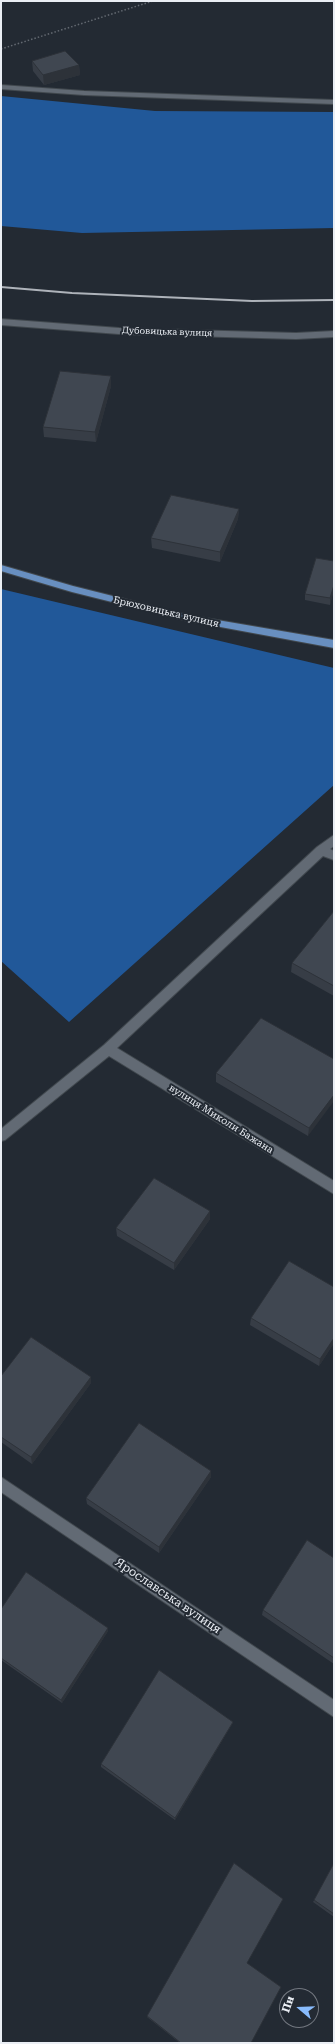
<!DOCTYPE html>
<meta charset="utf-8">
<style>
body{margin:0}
#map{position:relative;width:335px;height:2044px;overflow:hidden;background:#232a33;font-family:"Roboto Serif",serif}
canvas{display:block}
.frame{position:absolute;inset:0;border:2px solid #eaeef4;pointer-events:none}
.north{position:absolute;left:279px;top:1988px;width:40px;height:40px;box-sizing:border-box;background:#232a33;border:1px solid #737880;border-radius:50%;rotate:289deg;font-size:11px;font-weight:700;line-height:16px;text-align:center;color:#eaeef4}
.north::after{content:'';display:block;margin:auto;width:14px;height:18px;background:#88bbfc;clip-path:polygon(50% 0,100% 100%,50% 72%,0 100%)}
</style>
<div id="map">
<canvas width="335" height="2044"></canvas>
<div class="frame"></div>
<div class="north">Пн</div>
</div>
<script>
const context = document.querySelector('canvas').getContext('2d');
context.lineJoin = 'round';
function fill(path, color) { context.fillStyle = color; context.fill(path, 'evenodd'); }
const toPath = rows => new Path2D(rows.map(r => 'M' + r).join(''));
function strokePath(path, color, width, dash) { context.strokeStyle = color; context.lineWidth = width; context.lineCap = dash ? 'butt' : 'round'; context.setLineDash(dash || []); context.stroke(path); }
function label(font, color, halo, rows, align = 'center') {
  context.font = font + ' "Roboto Serif",serif'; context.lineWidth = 4; context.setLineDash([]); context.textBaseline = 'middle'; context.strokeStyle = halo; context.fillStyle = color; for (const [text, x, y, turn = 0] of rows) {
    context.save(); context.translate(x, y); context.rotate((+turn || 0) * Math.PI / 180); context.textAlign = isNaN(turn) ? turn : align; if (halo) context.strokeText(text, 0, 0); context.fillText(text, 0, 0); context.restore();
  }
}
fill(toPath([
 [1,96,155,111,334,112,334,228,82,233,1,226],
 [1,589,334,668,334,785,69,1022,1,961]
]), '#215899');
const minor = toPath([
 [1,85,84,91,334,100,334,104,84,95,1,89,1,85],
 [1,319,119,328,296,333,334,331,334,337,296,339,119,334,1,325,1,319],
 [334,835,334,846,330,849,334,851,334,860,323,856,117,1048,334,1181,334,1194,109,1056,5,1140,1,1141,1,1129,104,1045,317,847,334,835],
 [1,1477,334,1700,334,1717,1,1492,1,1477]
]);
const major = toPath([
 [1,565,73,586,188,615,334,640,334,648,188,621,72,592,1,571,1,565]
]);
strokePath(minor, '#41484e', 2);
strokePath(major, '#41484e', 2);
strokePath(toPath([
 [1,49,153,1]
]), '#636971', 1.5, [1.5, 2]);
fill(minor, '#626a74');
fill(major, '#688fc0');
strokePath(toPath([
 [1,287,72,293,252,301,334,300]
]), '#aeb3ba', 2);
fill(toPath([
 [32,61,79,65,80,75,44,85,33,71],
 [111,386,96,442,44,437,43,427],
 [239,509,238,519,220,562,152,548,151,538],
 [334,589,330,605,305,600,305,594],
 [334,911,334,996,291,972,292,963],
 [334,1059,308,1136,216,1082,216,1073],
 [210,1211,210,1219,174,1270,117,1236,116,1228],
 [334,1287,334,1343,319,1366,250,1325,251,1318],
 [1,1376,91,1383,32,1464,1,1442],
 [211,1471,211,1477,159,1553,87,1504,86,1498],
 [334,1558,334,1664,262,1615,263,1610],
 [1,1609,108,1631,62,1703,1,1660],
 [233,1722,232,1724,175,1820,101,1767,101,1764],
 [334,1863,334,1917,313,1902],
 [247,1963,251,2043,180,2043,147,2017,147,2016]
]), '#373d46');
fill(toPath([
 [79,65,80,75,44,85,43,75],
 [111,376,111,386,96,442,95,432],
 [239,509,238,519,220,562,220,552],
 [334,585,334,589,330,605,330,598],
 [334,1095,334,1101,308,1136,309,1128],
 [210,1211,210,1219,174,1270,174,1263],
 [334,1338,334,1343,319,1366,320,1359],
 [91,1377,91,1383,32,1464,31,1457],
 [211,1471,211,1477,159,1553,159,1547],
 [108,1628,108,1631,62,1703,61,1700],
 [233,1722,232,1724,175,1820,175,1818]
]), '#2d3239');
const building = toPath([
 [65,51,79,65,43,75,32,61,65,51],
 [60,371,111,376,95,432,43,427,60,371],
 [171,495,239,509,220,552,151,538,171,495],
 [316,558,334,561,334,585,330,598,305,594,316,558],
 [334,911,334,986,292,963,334,911],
 [261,1018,334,1059,334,1095,309,1128,216,1073,261,1018],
 [154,1178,210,1211,174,1263,116,1228,154,1178],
 [289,1261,334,1287,334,1338,320,1359,251,1318,289,1261],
 [31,1337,91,1377,31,1457,1,1437,1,1376,31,1337],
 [139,1423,211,1471,159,1547,86,1498,139,1423],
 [307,1540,334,1558,334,1658,263,1610,307,1540],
 [26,1572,108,1628,61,1700,1,1658,1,1609,26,1572],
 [159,1670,233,1722,175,1818,101,1764,159,1670],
 [234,1863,283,1899,247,1963,281,1987,251,2043,181,2043,147,2016,234,1863],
 [334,1863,334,1914,314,1900,334,1863]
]);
fill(building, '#404751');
strokePath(building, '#2d3239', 1);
label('9px', '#eaeef4', '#232a33', [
 ["Дубовицька вулиця",167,332,2]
]);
label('10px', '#eaeef4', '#232a33', [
 ["Брюховицька вулиця",166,612,13],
 ["вулиця Миколи Бажана",221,1119,32]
]);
label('12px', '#eaeef4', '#232a33', [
 ["Ярославська вулиця",168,1596,34]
]);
</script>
